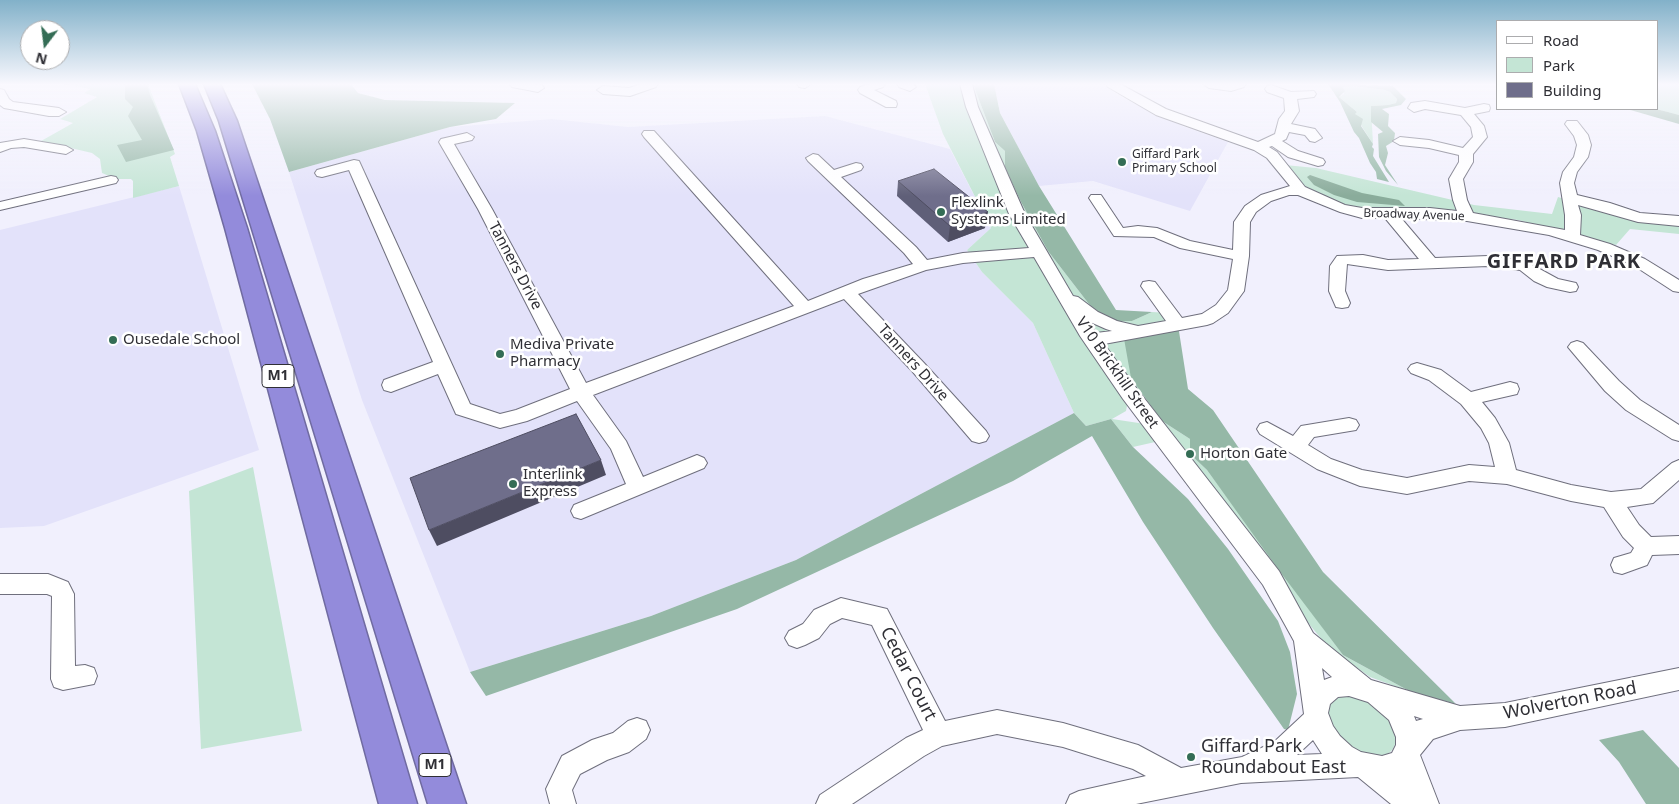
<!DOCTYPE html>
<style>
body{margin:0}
#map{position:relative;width:1679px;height:804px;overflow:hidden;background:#f1f0fd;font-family:"Noto Sans",sans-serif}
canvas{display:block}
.legend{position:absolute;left:1496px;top:20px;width:162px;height:90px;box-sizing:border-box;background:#fff;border:1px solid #acacae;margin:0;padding:6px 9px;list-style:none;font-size:15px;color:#2f2f35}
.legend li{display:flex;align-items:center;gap:10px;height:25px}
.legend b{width:25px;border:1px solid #acacae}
.north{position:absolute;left:20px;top:20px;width:50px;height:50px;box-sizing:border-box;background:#fff;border:1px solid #acacae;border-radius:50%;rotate:195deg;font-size:14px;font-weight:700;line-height:20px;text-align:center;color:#2f2f35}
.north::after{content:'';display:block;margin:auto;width:18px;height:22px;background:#346d55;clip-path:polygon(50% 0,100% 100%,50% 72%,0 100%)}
</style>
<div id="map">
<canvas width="1679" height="804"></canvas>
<ul class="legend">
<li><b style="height:6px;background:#fff"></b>Road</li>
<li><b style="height:14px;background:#c4e5d5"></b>Park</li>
<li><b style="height:14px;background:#6f6e8b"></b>Building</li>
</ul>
<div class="north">N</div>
</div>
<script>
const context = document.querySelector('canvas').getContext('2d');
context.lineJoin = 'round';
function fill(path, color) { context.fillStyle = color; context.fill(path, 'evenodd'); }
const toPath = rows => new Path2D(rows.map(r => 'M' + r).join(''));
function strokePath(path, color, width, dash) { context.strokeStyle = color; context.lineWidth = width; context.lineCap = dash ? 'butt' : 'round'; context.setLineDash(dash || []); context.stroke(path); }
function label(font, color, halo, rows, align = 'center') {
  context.font = font + ' "Noto Sans",sans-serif'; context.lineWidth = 5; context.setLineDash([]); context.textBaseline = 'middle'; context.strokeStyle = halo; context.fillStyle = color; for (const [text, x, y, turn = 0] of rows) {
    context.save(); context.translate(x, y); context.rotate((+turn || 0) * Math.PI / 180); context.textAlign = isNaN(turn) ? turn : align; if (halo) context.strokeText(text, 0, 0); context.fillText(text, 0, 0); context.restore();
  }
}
fill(toPath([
 [994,84,1103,84,1120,96,1152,112,1185,127,1228,142,1190,211,1093,181,1039,186,1000,113],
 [825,116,950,149,991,228,967,250,982,272,1033,323,1074,413,796,560,651,616,470,672,362,400,289,172,450,127,552,119,628,127],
 [179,186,259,450,44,526,0,528,0,230]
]), '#e3e2fa');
fill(toPath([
 [64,84,148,84,175,154,170,157,179,186,133,198,133,181,131,179,116,179,102,173,100,159,92,153,41,141,73,123,60,119,97,97,84,93,91,89],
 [925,84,973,84,995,142,1005,151,1005,168,1021,202,1048,251,1092,308,1132,321,1152,312,1169,313,1162,421,1190,439,1190,454,1207,470,1343,655,1411,692,1370,677,1328,647,1271,578,1164,440,1133,447,1111,419,1086,426,1074,413,1033,323,982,272,967,250,991,228,943,134],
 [1129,395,1152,425,1112,419,1126,411],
 [1658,84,1679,84,1679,115,1656,109,1658,109],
 [1344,85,1385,90,1390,92,1397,99,1396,103,1388,105,1371,106,1373,144,1354,114,1357,112,1339,97,1344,94,1341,87],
 [1285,165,1316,168,1474,205,1552,214,1558,197,1631,219,1679,224,1679,234,1630,229,1616,245,1518,220,1424,209,1358,209,1325,199,1304,187],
 [253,467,302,731,201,749,189,491],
 [1343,695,1362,697,1388,716,1396,734,1396,742,1393,749,1388,754,1380,757,1360,755,1334,736,1327,710,1330,703]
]), '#c4e5d5');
fill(toPath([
 [125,84,147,84,150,95,174,150,126,162,117,145,142,140,128,116,133,107,125,99],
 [252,84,351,84,358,93,385,100,515,103,496,119,450,127,289,172,270,119],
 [973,84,994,84,1000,113,1039,186,1116,310,1152,312,1132,321,1115,321,1092,308,1048,251,1021,202,1005,168,1005,151,995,142],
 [1328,84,1393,86,1406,99,1401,105,1382,109,1389,114,1388,126,1395,133,1394,141,1386,146,1388,153,1385,165,1398,185,1386,171,1379,157,1378,134,1383,132,1371,122,1371,106,1388,105,1396,103,1397,99,1390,92,1385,90,1353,86,1342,87,1345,91,1339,97,1357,112,1355,114,1363,119,1361,126,1373,144,1372,147,1374,149,1373,156,1389,182,1377,179,1376,172,1370,163,1359,138,1354,132,1340,102],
 [1178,325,1188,389,1213,410,1323,572,1456,704,1411,692,1343,655,1278,569,1207,470,1190,454,1190,439,1162,421,1131,378,1123,333],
 [1074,413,1086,426,1111,419,1133,447,1188,499,1228,549,1278,621,1290,652,1297,694,1288,730,1284,729,1213,628,1143,522,1092,436,1013,481,737,609,486,696,470,672,651,616,796,560],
 [1643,730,1679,768,1679,804,1646,804,1619,762,1599,740]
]), '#95b8a7');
fill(toPath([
 [1627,109,1656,109,1668,112,1679,115,1679,124],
 [1310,175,1362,193,1399,200,1405,206,1357,202,1334,195,1314,185,1307,177]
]), '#8aac9b');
const minor = toPath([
 [510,84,535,84,542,85,544,88,538,92,512,87,510,84],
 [641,84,658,84,656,87,630,96,603,94,597,90,603,86,629,88,641,84],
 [797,84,811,84,805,88,799,87,797,84],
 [869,84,885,84,883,87,874,90,896,101,897,104,896,107,886,107,860,93,858,90,860,87,869,84],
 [897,84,913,84,916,87,910,91,899,87,897,84],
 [960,84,972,84,978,107,1025,214,1073,296,1078,297,1098,312,1117,321,1138,326,1166,321,1141,286,1143,282,1149,281,1155,282,1182,318,1202,314,1216,305,1228,290,1233,259,1180,248,1154,237,1114,236,1089,198,1091,195,1101,195,1123,228,1138,226,1157,228,1190,241,1233,250,1234,222,1245,206,1261,195,1290,186,1267,158,1254,150,1156,115,1108,87,1106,84,1120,84,1166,109,1258,142,1275,134,1279,119,1285,111,1284,98,1267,92,1265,89,1267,86,1271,85,1291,92,1314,91,1316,94,1314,97,1297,99,1299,111,1291,124,1315,129,1322,138,1315,142,1310,141,1305,135,1289,132,1286,139,1282,141,1298,151,1323,159,1325,162,1323,165,1318,166,1288,157,1272,146,1269,147,1277,152,1305,187,1345,205,1362,208,1430,208,1457,211,1453,200,1449,179,1459,162,1459,155,1429,148,1400,145,1393,141,1400,137,1429,140,1463,148,1473,137,1471,127,1461,115,1425,109,1414,112,1408,108,1411,103,1425,101,1465,108,1484,104,1489,105,1490,108,1489,111,1474,114,1484,126,1487,137,1473,154,1473,162,1463,179,1467,200,1473,213,1565,230,1565,215,1560,183,1563,172,1574,157,1577,145,1574,136,1565,124,1567,121,1577,121,1588,135,1591,145,1588,157,1577,172,1574,183,1577,195,1610,203,1640,213,1679,216,1679,226,1638,222,1578,205,1581,215,1580,235,1610,244,1645,259,1679,280,1679,292,1673,291,1633,265,1598,250,1549,235,1467,221,1401,218,1435,258,1488,256,1525,261,1558,279,1576,283,1578,287,1576,291,1570,292,1547,287,1534,281,1520,270,1488,266,1388,270,1347,264,1345,291,1350,303,1348,307,1342,308,1336,307,1329,291,1330,266,1337,256,1363,255,1388,260,1419,259,1385,218,1362,218,1340,212,1298,195,1289,195,1271,201,1256,212,1250,222,1249,256,1244,291,1228,313,1213,323,1207,325,1104,344,1137,389,1279,571,1313,633,1371,680,1460,706,1505,703,1679,668,1679,690,1505,727,1460,730,1433,739,1420,755,1439,804,1391,804,1358,777,1241,783,1136,804,1066,804,1070,795,1079,791,1146,776,1133,769,1063,747,997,734,942,746,924,756,852,804,816,804,820,795,906,738,923,730,872,625,842,618,830,624,819,638,805,645,797,648,789,645,785,638,789,631,803,624,814,610,841,598,887,609,945,721,997,710,1063,723,1138,745,1181,768,1242,757,1274,742,1304,714,1294,641,1263,585,1123,399,1080,336,1034,257,963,263,926,270,858,294,924,363,986,431,989,436,986,441,979,443,972,441,912,371,844,299,593,395,626,441,643,477,697,455,704,458,707,463,704,468,581,519,574,517,571,511,574,505,626,484,611,449,577,401,527,421,500,428,456,414,438,374,391,392,384,390,382,385,384,380,433,362,349,170,322,177,317,176,315,173,317,170,354,160,359,161,470,404,500,414,516,410,570,389,478,209,439,142,441,139,467,133,474,137,472,140,454,144,492,209,586,383,794,306,644,137,642,134,644,131,654,131,808,301,863,279,913,264,904,253,808,161,806,158,813,154,818,155,834,170,856,163,861,164,863,167,861,170,841,177,916,247,927,260,963,253,1029,248,1009,214,966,107,960,84],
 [1088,321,1106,329,1112,331,1096,333,1088,321],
 [1322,668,1332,677,1324,680,1322,668],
 [1349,696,1368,702,1389,720,1396,737,1396,745,1392,753,1382,756,1361,752,1352,747,1340,736,1333,726,1328,713,1330,704,1338,697,1349,696],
 [1414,716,1423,719,1416,721,1414,716],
 [1313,740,1322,754,1297,755,1313,740],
 [1203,84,1246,84,1244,87,1231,91,1209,88,1203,84],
 [0,89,4,90,9,99,13,102,59,108,66,112,59,116,49,116,4,108,0,105,0,89],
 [24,139,66,146,73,150,66,154,24,147,11,148,0,152,0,143,24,139],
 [111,176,116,177,118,180,116,183,0,210,0,202,111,176],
 [1577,341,1583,343,1619,381,1640,400,1679,425,1679,441,1672,439,1626,410,1605,391,1568,347,1571,343,1577,341],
 [1417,363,1441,370,1471,392,1510,382,1517,384,1519,389,1517,394,1482,402,1495,418,1509,443,1516,470,1571,485,1611,492,1641,489,1672,463,1679,460,1679,480,1653,503,1627,507,1639,525,1651,537,1679,536,1679,554,1652,555,1647,565,1622,574,1614,572,1611,565,1614,558,1631,553,1634,548,1623,537,1604,507,1571,501,1507,484,1469,481,1407,494,1360,486,1317,469,1260,434,1257,429,1260,424,1267,422,1293,436,1301,426,1349,418,1356,420,1359,425,1356,430,1314,437,1308,445,1331,459,1362,470,1407,478,1469,465,1495,467,1489,443,1481,428,1461,404,1429,380,1411,373,1408,369,1411,365,1417,363],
 [0,574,48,574,68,582,74,594,75,666,85,665,94,668,97,676,94,684,63,690,54,687,51,679,52,596,47,594,0,594,0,574],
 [637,718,646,721,650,730,646,739,629,752,607,760,580,774,572,790,576,804,550,804,546,789,562,756,592,740,613,733,628,721,637,718]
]);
const highway = toPath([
 [179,84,195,84,215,131,247,228,417,804,379,804,225,228,197,131,179,84],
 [204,84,220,84,237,121,466,804,428,804,219,121,204,84]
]);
strokePath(minor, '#6f6f7d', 2);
strokePath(highway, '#706ba1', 3);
fill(minor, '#fff');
fill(highway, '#938bdb');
fill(toPath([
 [898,181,985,228,948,242,897,196]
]), '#5f5f78');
fill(toPath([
 [988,212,985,228,948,242,950,226],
 [601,460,606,475,437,546,429,530]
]), '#4e4d61');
const building = toPath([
 [934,169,988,212,950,226,898,181,934,169],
 [576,414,601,460,429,530,410,478,576,414]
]);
fill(building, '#6f6e8b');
strokePath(building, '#4e4d61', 1);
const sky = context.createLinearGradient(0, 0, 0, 196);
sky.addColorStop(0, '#82b1c9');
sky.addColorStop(0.43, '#f9f8fe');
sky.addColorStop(1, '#f9f8fe00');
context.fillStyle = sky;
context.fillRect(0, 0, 1679, 196);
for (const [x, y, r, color] of [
 [1122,162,5,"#346d55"],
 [941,212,5,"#346d55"],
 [113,340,5,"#346d55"],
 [500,354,5,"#346d55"],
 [1190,454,5,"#346d55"],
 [513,484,5,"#346d55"],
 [1191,757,5,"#346d55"]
]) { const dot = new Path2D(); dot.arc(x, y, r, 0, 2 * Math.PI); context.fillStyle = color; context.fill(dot); strokePath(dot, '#fff', 2); }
label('12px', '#2f2f35', '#fff', [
 ["Giffard Park",1132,155],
 ["Primary School",1132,169]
], 'left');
label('12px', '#2f2f35', '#fff', [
 ["Broadway Avenue",1414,215,2]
]);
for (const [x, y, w] of [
 [278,376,32],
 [435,765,32]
]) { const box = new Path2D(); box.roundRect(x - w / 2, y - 11.5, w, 23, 4); context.fillStyle = '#fff'; context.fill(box); strokePath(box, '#2f2f35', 1); }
label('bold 14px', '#2f2f35', null, [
 ["M1",278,376],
 ["M1",435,765]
]);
label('15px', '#2f2f35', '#fff', [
 ["Flexlink",951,203],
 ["Systems Limited",951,220],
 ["Ousedale School",123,340],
 ["Mediva Private",510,345],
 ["Pharmacy",510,362],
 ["Horton Gate",1200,454],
 ["Interlink",523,475],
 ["Express",523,492]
], 'left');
label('15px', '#2f2f35', '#fff', [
 ["Tanners Drive",515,266,62],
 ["Tanners Drive",913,363,48],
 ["V10 Brickhill Street",1117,373,55]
]);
label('18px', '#2f2f35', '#fff', [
 ["Cedar Court",908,674,63],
 ["Wolverton Road",1570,701,-11]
]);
label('18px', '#2f2f35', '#fff', [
 ["Giffard Park",1201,747],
 ["Roundabout East",1201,768]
], 'left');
context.letterSpacing = '1px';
label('bold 20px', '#2f2f35', '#fff', [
 ["GIFFARD PARK",1564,262]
]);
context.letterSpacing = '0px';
</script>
